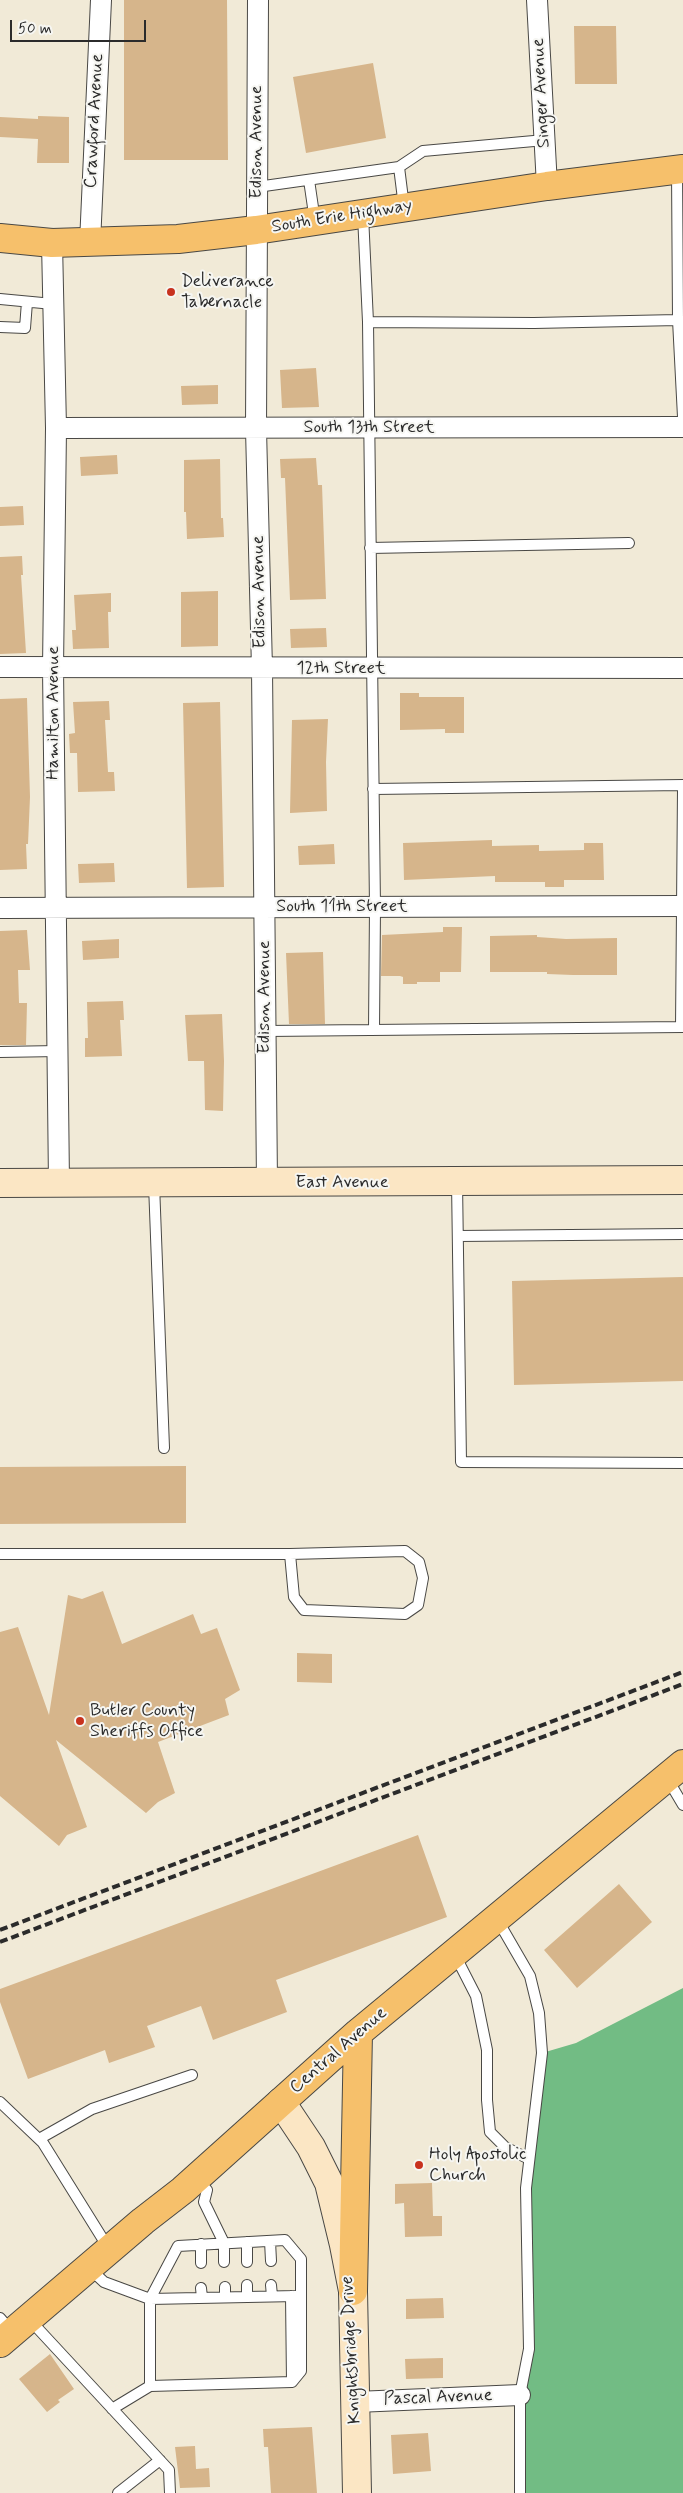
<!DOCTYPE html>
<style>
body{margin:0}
#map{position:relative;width:683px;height:2493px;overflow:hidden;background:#f1ead7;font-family:Mynerve,sans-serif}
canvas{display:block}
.scale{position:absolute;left:10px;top:20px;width:136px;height:22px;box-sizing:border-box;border:2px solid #2b2b2b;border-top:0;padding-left:6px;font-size:15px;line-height:18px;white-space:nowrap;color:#2b2b2b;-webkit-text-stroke:4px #f6f6f2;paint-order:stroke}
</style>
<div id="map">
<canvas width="683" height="2493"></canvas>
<div class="scale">50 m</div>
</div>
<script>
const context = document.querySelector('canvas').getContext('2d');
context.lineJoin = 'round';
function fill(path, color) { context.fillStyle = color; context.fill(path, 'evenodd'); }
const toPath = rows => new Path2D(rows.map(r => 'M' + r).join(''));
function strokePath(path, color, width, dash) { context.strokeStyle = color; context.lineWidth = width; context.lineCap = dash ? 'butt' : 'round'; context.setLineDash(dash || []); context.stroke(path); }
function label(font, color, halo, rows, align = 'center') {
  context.font = font + ' Mynerve,sans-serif'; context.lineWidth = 4; context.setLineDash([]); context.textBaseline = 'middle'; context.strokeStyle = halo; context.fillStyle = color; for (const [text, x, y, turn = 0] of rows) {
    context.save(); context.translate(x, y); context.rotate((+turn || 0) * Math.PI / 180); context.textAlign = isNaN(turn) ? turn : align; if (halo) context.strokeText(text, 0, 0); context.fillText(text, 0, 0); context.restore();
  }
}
fill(toPath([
 [683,1988,683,2493,520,2493,520,2395,529,2349,526,2188,542,2053,576,2043]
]), '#72bc84');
fill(toPath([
 [124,0,227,0,228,160,124,160],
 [574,26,616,26,617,84,575,84],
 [373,63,386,138,306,153,293,77],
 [38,116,69,117,69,163,37,163,38,139,0,137,0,117,38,119],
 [316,368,319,407,282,408,280,370],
 [218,385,218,404,182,405,181,386],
 [117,455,118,474,81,476,80,457],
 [316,458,318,485,322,485,326,599,290,600,285,478,281,478,280,459],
 [220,459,221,518,223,518,224,537,187,539,186,512,184,512,184,460],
 [23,506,24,525,0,526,0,507],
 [22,556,23,575,21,575,26,653,0,654,0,557],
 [218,591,218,646,181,647,181,592],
 [111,593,111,612,108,612,109,648,73,649,72,630,76,630,74,595],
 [326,628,327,647,291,648,290,629],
 [400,693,419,693,419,697,464,697,464,733,445,733,445,729,400,730],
 [27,698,30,797,28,844,26,844,27,869,0,870,0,699],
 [109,701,110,720,105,720,108,772,114,772,115,791,78,792,77,753,70,753,69,734,75,733,73,702],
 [220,702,224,887,187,888,183,703],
 [328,719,326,762,327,811,290,813,292,720],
 [492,840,492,846,539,845,539,851,584,850,584,843,603,843,604,880,564,880,564,887,545,887,545,882,495,882,495,876,404,880,403,843],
 [334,844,335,864,299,865,298,846],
 [114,863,115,882,79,883,78,864],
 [443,927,462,927,461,972,440,972,440,982,417,982,417,984,403,984,403,977,400,976,381,976,382,935,443,932],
 [27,930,30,970,18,970,19,1003,27,1003,26,1045,0,1045,0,931],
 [537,935,537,937,566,939,617,938,617,975,573,975,547,974,547,972,490,972,490,936],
 [119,939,119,958,83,960,82,941],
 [323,952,325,1024,289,1024,286,953],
 [123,1001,124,1020,120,1020,122,1056,85,1057,85,1038,88,1038,87,1002],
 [222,1014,224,1061,223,1111,205,1110,204,1061,188,1061,185,1015],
 [683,1277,683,1381,514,1385,512,1281],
 [186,1466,186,1523,0,1524,0,1467],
 [103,1591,122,1644,193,1614,201,1634,217,1628,240,1690,225,1699,229,1715,158,1742,175,1793,158,1802,146,1813,56,1740,87,1827,67,1835,59,1846,0,1796,0,1632,18,1627,49,1715,68,1595,82,1599],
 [297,1653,332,1654,332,1683,297,1682],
 [418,1835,447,1917,276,1980,287,2012,213,2040,201,2006,147,2026,155,2047,109,2063,105,2050,28,2079,0,2002,0,1989],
 [619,1884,652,1922,577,1988,544,1950],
 [432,2183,433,2216,442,2216,442,2236,405,2237,404,2203,395,2204,395,2184],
 [443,2298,444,2318,406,2319,406,2299],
 [50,2354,74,2389,58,2400,60,2402,47,2412,19,2379],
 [443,2358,443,2378,406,2379,405,2359],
 [312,2427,317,2493,271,2493,268,2447,264,2447,263,2429],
 [428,2433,431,2471,393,2474,391,2435],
 [195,2446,196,2469,209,2468,210,2487,180,2488,175,2447]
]), '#d6b58b');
const lane = toPath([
 [399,167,423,151,545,140],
 [677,170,678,320,683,417],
 [309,180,315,221],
 [257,187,399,167,404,207],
 [363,215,368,322,375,907,374,1030],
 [0,299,53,304],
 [368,322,534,323,678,320],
 [0,327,25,328,27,302],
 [370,548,629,543],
 [373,789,683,785],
 [681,1027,683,789],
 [266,1031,683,1027],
 [0,1052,58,1051],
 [457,1182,461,1462,683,1463],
 [154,1184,164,1448],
 [458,1236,683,1234],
 [0,1554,290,1554,405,1551,419,1562,423,1578,418,1605,405,1614,304,1610,294,1597,290,1554],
 [667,1778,683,1805],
 [497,1919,530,1976,539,2013,542,2053,526,2188,529,2349,520,2395,520,2493],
 [455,1955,476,1996,487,2050,487,2100,490,2132,505,2147,529,2159],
 [0,2102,43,2143,109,2249],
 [39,2139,92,2109,192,2075],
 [196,2179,207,2190,204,2202,224,2243,224,2262],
 [270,2241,271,2261],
 [247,2242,247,2262],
 [201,2244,201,2263],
 [89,2268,104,2282,150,2299,296,2296],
 [247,2285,247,2297],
 [271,2285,272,2296],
 [225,2287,225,2297],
 [201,2288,202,2298],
 [0,2318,12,2332],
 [29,2319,169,2470,170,2493],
 [150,2386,150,2299,178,2246,285,2240,301,2259,301,2371,292,2382],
 [112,2409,150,2386,292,2382,291,2296],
 [118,2493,160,2460]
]);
const street = toPath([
 [258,0,256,429,262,669,267,1183],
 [537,0,547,186],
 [52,243,56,428,53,668,59,1183],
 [90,243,101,0],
 [56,428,683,427],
 [0,667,683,668],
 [0,908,683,906],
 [356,2402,520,2395]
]);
const secondary = toPath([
 [0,1183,683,1180],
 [281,2102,311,2147,329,2183,344,2245,353,2291,357,2493]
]);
const primary = toPath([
 [0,238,52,243,178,239,256,230,547,186,683,169],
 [353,2291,358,2033],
 [0,2343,143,2221,183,2190,358,2033,683,1764]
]);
strokePath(lane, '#494845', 12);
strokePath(street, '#494845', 22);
strokePath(secondary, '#494845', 30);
strokePath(primary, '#494845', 30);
strokePath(lane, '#fff', 10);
strokePath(street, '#fff', 20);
strokePath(secondary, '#fbe6c4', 28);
strokePath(primary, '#f6c06b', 28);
strokePath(toPath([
 [0,1930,683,1672],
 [0,1942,683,1684]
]), '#2b2b2b', 4, [8, 4]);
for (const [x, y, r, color] of [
 [171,292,5,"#c8321e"],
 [80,1721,5,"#c8321e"],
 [419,2165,5,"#c8321e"]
]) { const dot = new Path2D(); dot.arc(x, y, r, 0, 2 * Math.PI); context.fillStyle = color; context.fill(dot); strokePath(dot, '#f6f6f2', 2); }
label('18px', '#2b2b2b', '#f6f6f2', [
 ["Singer Avenue",542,93,-93],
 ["Crawford Avenue",95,121,-87],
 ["Edison Avenue",257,142,-90],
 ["South Erie Highway",342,217,-9],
 ["South 13th Street",369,428],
 ["Edison Avenue",260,592,-91],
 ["12th Street",341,669],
 ["Hamilton Avenue",54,713,-90],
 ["South 11th Street",342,907],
 ["Edison Avenue",265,997,-90],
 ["East Avenue",342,1183],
 ["Central Avenue",339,2051,-41],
 ["Knightsbridge Drive",352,2350,-93],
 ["Pascal Avenue",438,2398,-2]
]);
label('18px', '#2b2b2b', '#f6f6f2', [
 ["Deliverance",181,282],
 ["Tabernacle",181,303],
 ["Butler County",90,1711],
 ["Sheriffs Office",90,1732],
 ["Holy Apostolic",429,2155],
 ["Church",429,2176]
], 'left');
</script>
